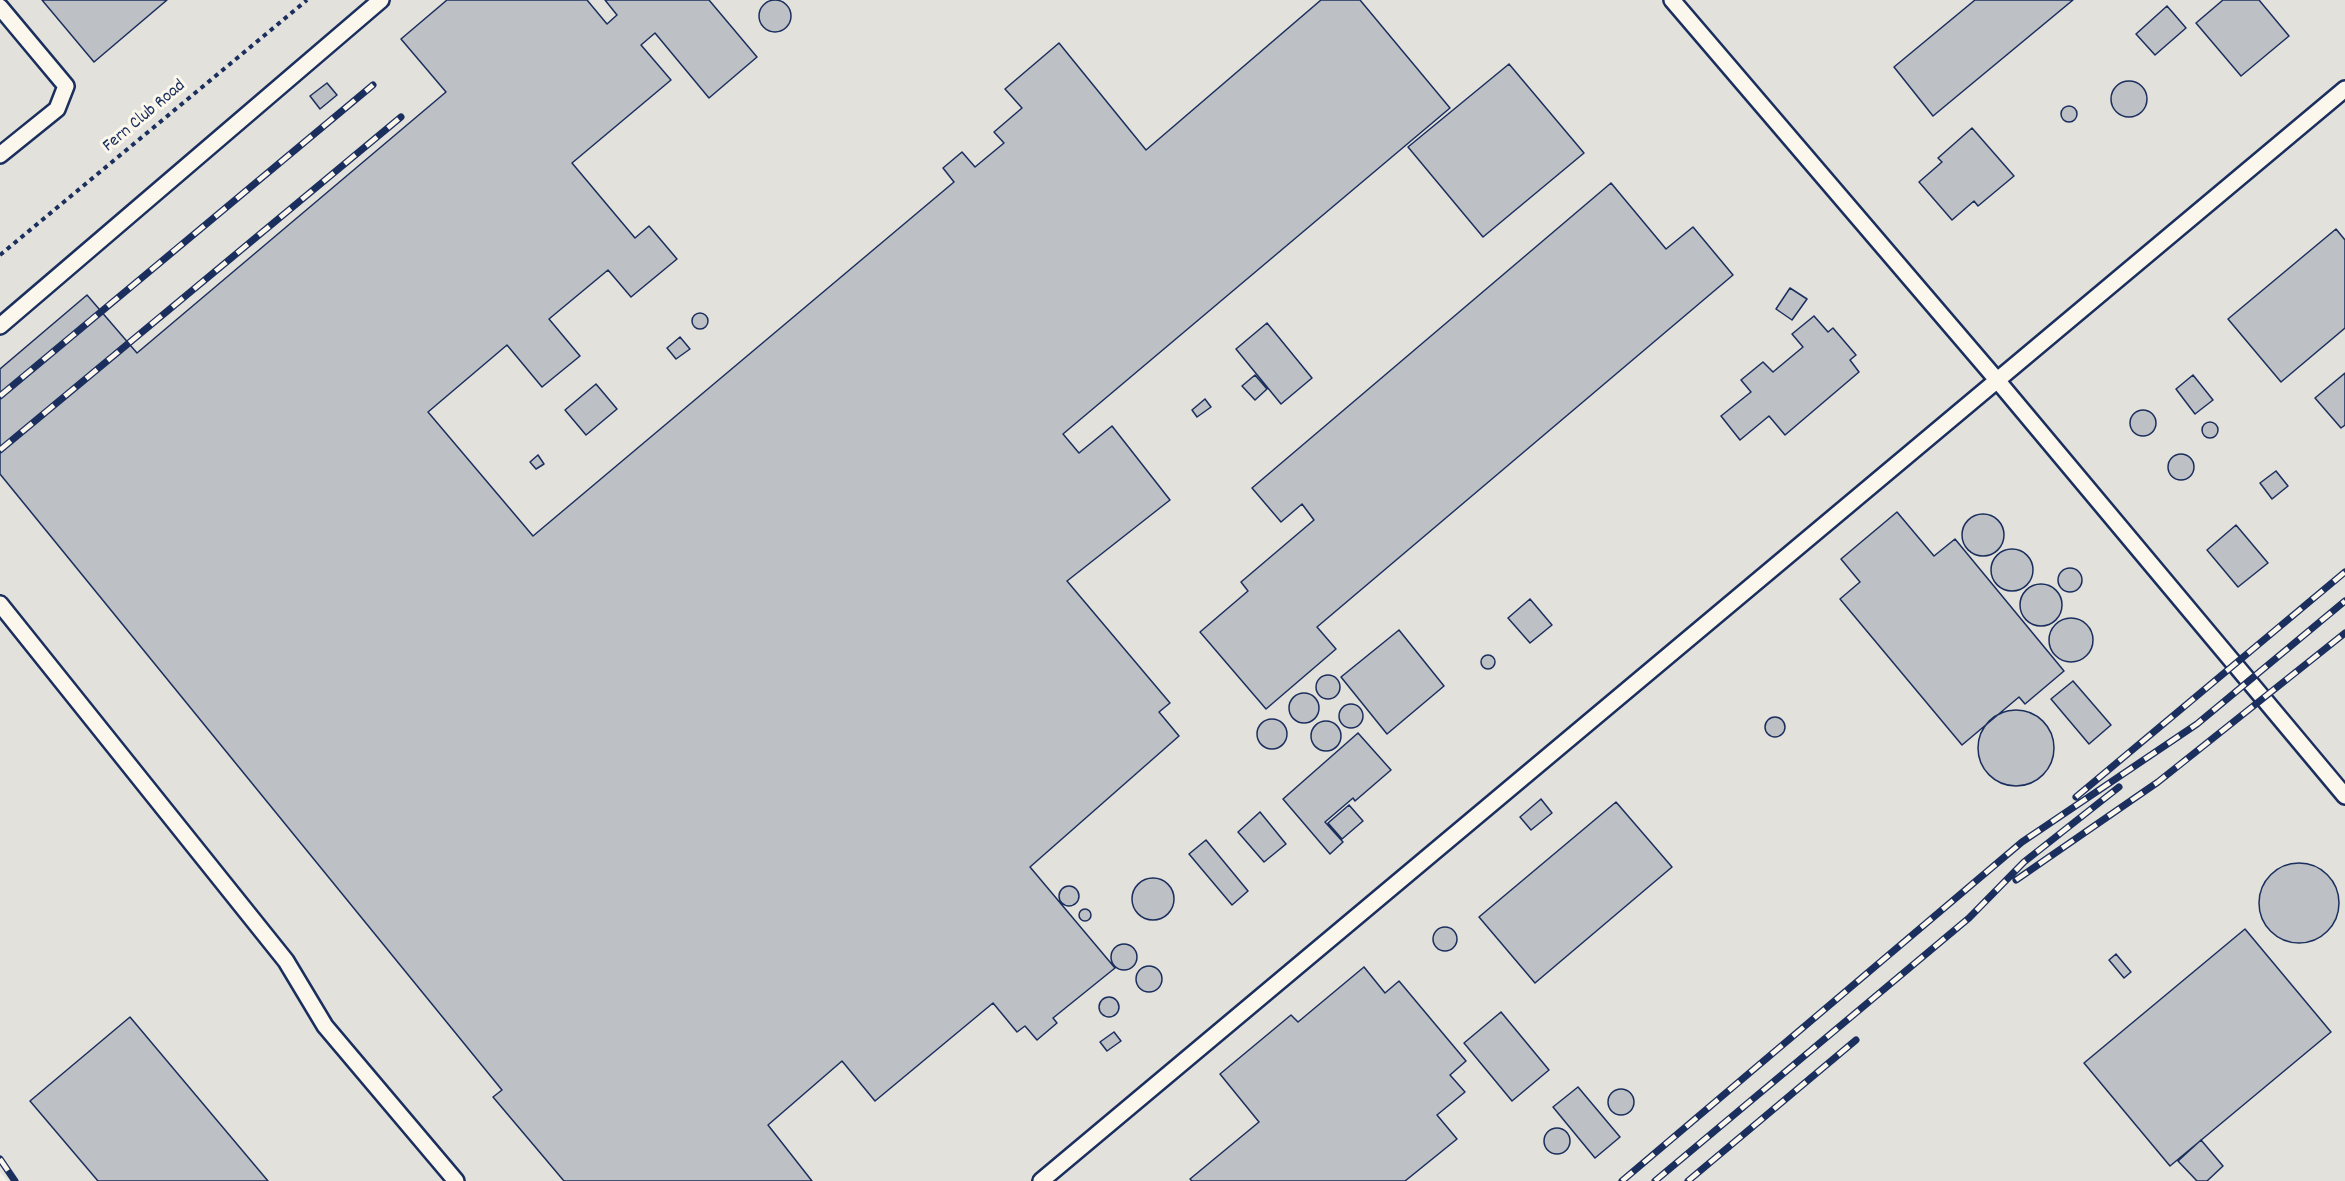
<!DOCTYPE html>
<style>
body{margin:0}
canvas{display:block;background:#f2efe6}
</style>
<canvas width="2345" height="1181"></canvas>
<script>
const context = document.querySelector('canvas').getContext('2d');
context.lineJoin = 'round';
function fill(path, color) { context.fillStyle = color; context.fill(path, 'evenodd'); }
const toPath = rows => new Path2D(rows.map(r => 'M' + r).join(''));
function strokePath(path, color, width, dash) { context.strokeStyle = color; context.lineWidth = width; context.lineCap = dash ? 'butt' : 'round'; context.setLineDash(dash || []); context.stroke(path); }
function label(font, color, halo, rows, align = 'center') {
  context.font = font + ' Dekko,sans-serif'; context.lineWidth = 6; context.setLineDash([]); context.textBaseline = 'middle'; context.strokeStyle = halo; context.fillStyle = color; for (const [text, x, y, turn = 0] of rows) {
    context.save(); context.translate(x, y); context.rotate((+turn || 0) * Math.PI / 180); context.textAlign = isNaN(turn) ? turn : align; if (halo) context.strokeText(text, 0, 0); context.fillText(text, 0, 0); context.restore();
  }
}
fill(toPath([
 [0,0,2345,0,2345,1181,8,1181,0,1172]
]), '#e2e1dc');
const building = toPath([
 [42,0,167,0,94,62,42,0],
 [447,0,587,0,607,24,617,15,605,0,709,0,757,57,709,98,655,33,641,45,671,80,572,163,635,238,649,226,677,259,631,297,608,270,549,319,580,356,542,387,507,345,428,412,533,536,954,182,943,168,962,152,975,167,1004,143,994,132,1022,108,1005,89,1059,43,1146,150,1321,0,1360,0,1450,108,1063,434,1079,453,1112,426,1170,500,1067,581,1170,703,1159,712,1179,736,1030,867,1115,968,1053,1018,1057,1023,1037,1040,1025,1026,1017,1032,993,1003,875,1101,842,1061,768,1125,812,1181,564,1181,493,1097,502,1090,0,474,0,369,87,295,137,353,446,92,401,39,447,0],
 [1975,0,2073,0,1933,116,1894,67,1975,0],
 [2223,0,2259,0,2289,36,2241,76,2196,23,2223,0],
 '759 16a16 16 0 1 1 32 0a16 16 0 1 1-32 0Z',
 [2167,6,2186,28,2155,55,2136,34,2167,6],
 [1509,64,1584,153,1483,237,1408,147,1509,64],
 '2111 99a18 18 0 1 1 36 0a18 18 0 1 1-36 0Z',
 [327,83,337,95,320,109,310,96,327,83],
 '2061 114a8 8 0 1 1 16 0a8 8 0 1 1-16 0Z',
 [1972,128,2014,176,1978,206,1974,201,1952,220,1919,182,1942,162,1938,158,1972,128],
 [1611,183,1666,249,1693,227,1733,275,1317,627,1336,649,1266,709,1200,632,1248,591,1241,582,1314,520,1302,504,1281,522,1252,488,1611,183],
 [2336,229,2345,240,2345,328,2281,382,2228,319,2336,229],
 [1790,288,1807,299,1792,320,1776,309,1790,288],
 '692 321a8 8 0 1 1 16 0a8 8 0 1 1-16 0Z',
 [1814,316,1828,332,1833,328,1856,355,1850,360,1859,372,1785,435,1769,416,1740,440,1721,416,1751,392,1741,380,1763,362,1773,372,1803,347,1792,334,1814,316],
 [1267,323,1312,378,1281,404,1236,349,1267,323],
 [680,337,690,349,676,359,667,348,680,337],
 [2345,373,2345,425,2341,428,2315,398,2345,373],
 [1255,375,1267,389,1255,400,1242,386,1255,375],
 [2193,375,2213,400,2195,414,2176,389,2193,375],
 [596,384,617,409,586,435,565,410,596,384],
 [1205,399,1211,407,1197,417,1192,410,1205,399],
 '2130 423a13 13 0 1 1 26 0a13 13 0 1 1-26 0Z',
 '2202 430a8 8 0 1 1 16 0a8 8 0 1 1-16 0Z',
 '2168 467a13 13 0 1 1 26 0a13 13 0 1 1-26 0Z',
 [538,455,544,464,536,469,530,462,538,455],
 [2276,471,2288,486,2272,499,2260,483,2276,471],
 [1897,512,1934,556,1955,539,2064,671,2025,704,2019,697,1962,745,1840,599,1860,582,1841,559,1897,512],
 '1962 535a21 21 0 1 1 42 0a21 21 0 1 1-42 0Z',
 [2236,525,2268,563,2238,587,2207,550,2236,525],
 '1991 570a21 21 0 1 1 42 0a21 21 0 1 1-42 0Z',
 '2058 580a12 12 0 1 1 24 0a12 12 0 1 1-24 0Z',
 '2020 605a21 21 0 1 1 42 0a21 21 0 1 1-42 0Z',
 [1530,599,1552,625,1530,643,1508,618,1530,599],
 '2049 640a22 22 0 1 1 44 0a22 22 0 1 1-44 0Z',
 [1399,630,1444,686,1387,734,1341,677,1399,630],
 '1481 662a7 7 0 1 1 14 0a7 7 0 1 1-14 0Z',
 '1316 687a12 12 0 1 1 24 0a12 12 0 1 1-24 0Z',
 [2073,681,2111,725,2089,744,2051,699,2073,681],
 '1289 708a15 15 0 1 1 30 0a15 15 0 1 1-30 0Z',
 '1339 716a12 12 0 1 1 24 0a12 12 0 1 1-24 0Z',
 '1978 748a38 38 0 1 1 76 0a38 38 0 1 1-76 0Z',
 '1765 727a10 10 0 1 1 20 0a10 10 0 1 1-20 0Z',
 '1257 734a15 15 0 1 1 30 0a15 15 0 1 1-30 0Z',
 '1311 736a15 15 0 1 1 30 0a15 15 0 1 1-30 0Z',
 [1358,733,1391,770,1355,801,1353,798,1325,822,1343,842,1330,854,1283,799,1358,733],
 [1541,799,1552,813,1531,830,1520,817,1541,799],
 [1616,802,1672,867,1535,983,1479,917,1616,802],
 [1349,805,1363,821,1342,839,1328,823,1349,805],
 [1260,812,1286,844,1264,862,1238,832,1260,812],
 [1206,840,1248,891,1232,905,1189,854,1206,840],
 '2259 903a40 40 0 1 1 80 0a40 40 0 1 1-80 0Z',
 '1132 899a21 21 0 1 1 42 0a21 21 0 1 1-42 0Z',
 '1059 896a10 10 0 1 1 20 0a10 10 0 1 1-20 0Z',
 '1079 915a6 6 0 1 1 12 0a6 6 0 1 1-12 0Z',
 '1433 939a12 12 0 1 1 24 0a12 12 0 1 1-24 0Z',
 [2245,929,2331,1032,2170,1166,2084,1063,2245,929],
 '1111 957a13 13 0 1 1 26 0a13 13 0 1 1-26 0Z',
 [2116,954,2131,972,2124,978,2109,960,2116,954],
 '1136 979a13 13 0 1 1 26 0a13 13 0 1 1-26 0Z',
 [1364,967,1385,993,1399,981,1466,1061,1450,1075,1465,1092,1437,1115,1457,1139,1405,1181,1192,1181,1190,1179,1259,1122,1220,1074,1291,1015,1298,1022,1364,967],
 '1099 1007a10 10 0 1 1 20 0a10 10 0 1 1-20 0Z',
 [1501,1012,1549,1070,1512,1101,1464,1043,1501,1012],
 [130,1017,268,1181,98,1181,30,1101,130,1017],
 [1114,1032,1121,1041,1107,1051,1100,1042,1114,1032],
 [1578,1087,1620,1137,1595,1158,1553,1107,1578,1087],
 '1608 1102a13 13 0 1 1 26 0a13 13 0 1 1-26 0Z',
 '1544 1141a13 13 0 1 1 26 0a13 13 0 1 1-26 0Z',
 [2201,1140,2223,1166,2207,1181,2197,1181,2178,1161,2201,1140]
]);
fill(building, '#bdc0c4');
strokePath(building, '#1b2f5e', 1.5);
const lane = toPath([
 [1672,0,1997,380,2345,796],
 [0,7,66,86,57,109,0,155],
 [0,326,381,0],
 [0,604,286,961,325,1026,456,1181],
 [1041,1181,2345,89]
]);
strokePath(lane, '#1b2f5e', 20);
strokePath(toPath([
 [0,255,307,0]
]), '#1b2f5e', 4, [4.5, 4.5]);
strokePath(lane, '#fbf7ec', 15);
const rail = toPath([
 [0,396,373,85],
 [0,450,401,117],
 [2076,797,2345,572],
 [2016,880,2158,782,2345,633],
 [0,1159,15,1181],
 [1622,1181,2022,842,2197,724,2345,601],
 [1655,1181,1969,918,2024,862,2119,787],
 [1688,1181,1856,1040]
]);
strokePath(rail, '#1b2f5e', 7);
strokePath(rail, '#fbf7ec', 4.5, [14]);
label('18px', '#1b2f5e', '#fbf7ec', [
 ["Fern Club Road",145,117,-40]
]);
</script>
